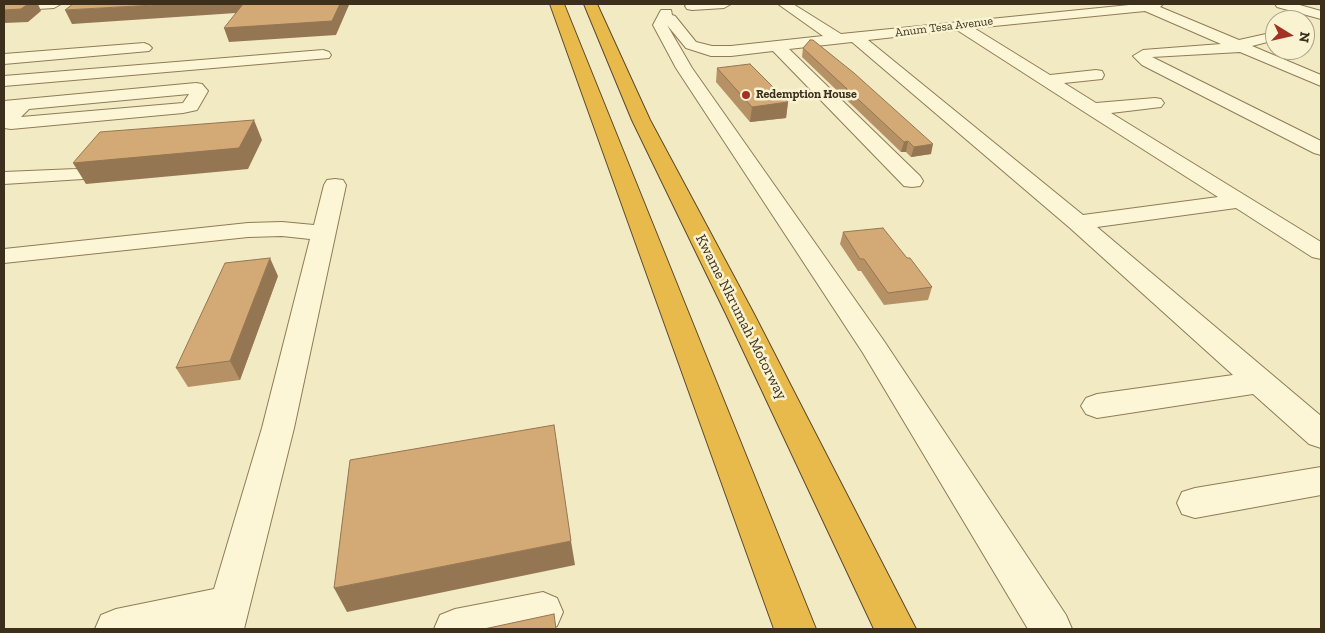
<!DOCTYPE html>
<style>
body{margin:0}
#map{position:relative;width:1325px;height:633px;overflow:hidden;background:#f2eac2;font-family:"Zilla Slab",serif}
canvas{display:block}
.frame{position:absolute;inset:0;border:5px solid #3c301d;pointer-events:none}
.north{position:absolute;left:1265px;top:10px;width:50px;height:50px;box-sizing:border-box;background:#f9f3d2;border:1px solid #ada58a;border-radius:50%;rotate:99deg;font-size:14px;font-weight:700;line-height:20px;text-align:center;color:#3c301d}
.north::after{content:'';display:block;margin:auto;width:18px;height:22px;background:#a23322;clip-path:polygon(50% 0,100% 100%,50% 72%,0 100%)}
</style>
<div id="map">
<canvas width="1325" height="633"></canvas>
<div class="frame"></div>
<div class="north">N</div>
</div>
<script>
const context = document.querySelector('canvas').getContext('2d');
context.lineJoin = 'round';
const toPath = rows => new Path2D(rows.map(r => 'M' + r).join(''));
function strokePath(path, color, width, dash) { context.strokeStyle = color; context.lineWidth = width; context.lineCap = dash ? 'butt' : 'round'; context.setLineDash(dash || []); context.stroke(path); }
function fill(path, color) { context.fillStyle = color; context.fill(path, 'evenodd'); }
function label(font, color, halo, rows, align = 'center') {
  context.font = font + ' "Zilla Slab",serif'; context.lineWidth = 5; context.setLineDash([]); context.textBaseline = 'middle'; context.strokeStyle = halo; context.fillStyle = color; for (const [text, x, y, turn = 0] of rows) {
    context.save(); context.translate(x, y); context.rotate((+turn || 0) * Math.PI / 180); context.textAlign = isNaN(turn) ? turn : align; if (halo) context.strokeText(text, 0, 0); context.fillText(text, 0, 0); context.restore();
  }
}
const minor = toPath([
 [4,4,61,4,54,8,4,11,4,4],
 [687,4,731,4,724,8,692,10,687,9,685,6,687,4],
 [778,4,793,4,841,34,1139,4,1163,4,1160,7,1239,40,1275,32,1275,40,1252,46,1321,75,1321,86,1240,52,1152,57,1321,141,1321,155,1314,153,1142,65,1133,56,1143,50,1221,44,1145,11,974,28,1050,75,1096,70,1102,71,1104,75,1102,79,1064,83,1096,103,1155,98,1161,99,1164,103,1161,107,1111,113,1321,242,1321,259,1312,257,1236,208,1097,227,1321,416,1321,448,1309,444,1253,394,1097,418,1086,414,1081,406,1086,398,1097,394,1233,375,1070,228,852,42,789,49,920,176,923,181,920,186,912,187,904,186,773,51,731,56,711,56,686,48,667,25,692,68,884,341,1066,615,1072,629,1028,629,863,353,676,68,653,25,661,10,671,10,672,15,675,16,696,42,712,46,731,46,823,36,778,4],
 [957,30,1086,113,1218,197,1083,215,868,40,957,30],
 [1275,4,1296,4,1321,11,1321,19,1277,7,1275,4],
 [144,43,149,45,152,48,149,51,4,64,4,54,144,43],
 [323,50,329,52,331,55,329,58,4,86,4,76,323,50],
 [196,83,202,84,208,91,197,110,183,113,11,129,4,128,4,101,196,83],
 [189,94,183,103,21,117,29,109,189,94],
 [76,169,83,171,87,175,83,179,4,184,4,172,76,169],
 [335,179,343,180,346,185,294,428,244,629,95,629,101,615,116,609,214,589,262,428,310,239,282,236,248,237,4,263,4,249,248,223,282,222,314,225,324,185,327,180,335,179],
 [1321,467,1321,495,1195,518,1182,514,1177,503,1182,492,1195,488,1321,467],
 [543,592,557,598,563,612,557,626,549,629,434,629,440,615,455,609,543,592]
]);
const highway = toPath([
 [550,4,564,4,816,629,774,629,550,4],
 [584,4,597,4,650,120,754,314,916,629,874,629,726,314,632,120,584,4]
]);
strokePath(minor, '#8e7c57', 2);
strokePath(highway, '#5b492c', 2);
fill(minor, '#fcf6d6');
fill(highway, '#e8ba4b');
fill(toPath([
 [803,48,931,154,911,157,906,152,901,152,802,57],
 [717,68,788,102,786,118,750,122,716,82],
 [843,232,907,258,932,287,928,300,884,305,861,271,858,271,840,244],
 [278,276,240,380,188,387,176,368]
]), '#b59165');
fill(toPath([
 [28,4,38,4,41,11,28,22,4,23,4,10],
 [172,4,248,4,251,12,72,24,65,10],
 [340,4,353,4,349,5,336,35,229,42,224,28],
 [788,102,786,118,750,122,752,107],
 [254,120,262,140,248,169,86,184,73,163],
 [908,141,906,152,901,152,904,142],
 [933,144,931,154,911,157,914,147],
 [270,258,278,276,240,380,230,361],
 [571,541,575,565,347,612,334,588]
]), '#947652');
const building = toPath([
 [4,4,28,4,21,9,4,10,4,4],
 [73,4,172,4,65,10,73,4],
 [243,4,340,4,332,21,224,28,243,4],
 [810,40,813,40,854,73,933,144,914,147,908,141,904,142,803,48,810,40],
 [750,64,788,102,752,107,717,68,750,64],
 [254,120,239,148,73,163,100,132,254,120],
 [883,228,907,258,910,258,932,287,888,293,864,259,860,259,843,232,883,228],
 [270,258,230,361,176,368,225,263,270,258],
 [554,425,571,541,334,588,350,460,554,425],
 [554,614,556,629,484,629,554,614]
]);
fill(building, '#d3a975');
strokePath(building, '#947652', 1);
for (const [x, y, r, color] of [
 [746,95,5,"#a23322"]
]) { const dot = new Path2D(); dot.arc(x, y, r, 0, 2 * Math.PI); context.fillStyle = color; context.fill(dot); strokePath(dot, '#f9f3d2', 2); }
label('12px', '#3c301d', '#f9f3d2', [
 ["Anum Tesa Avenue",944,27,-7]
]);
label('bold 12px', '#3c301d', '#f9f3d2', [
 ["Redemption House",756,95]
], 'left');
label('15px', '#3c301d', '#f9f3d2', [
 ["Kwame Nkrumah Motorway",741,317,63]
]);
</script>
